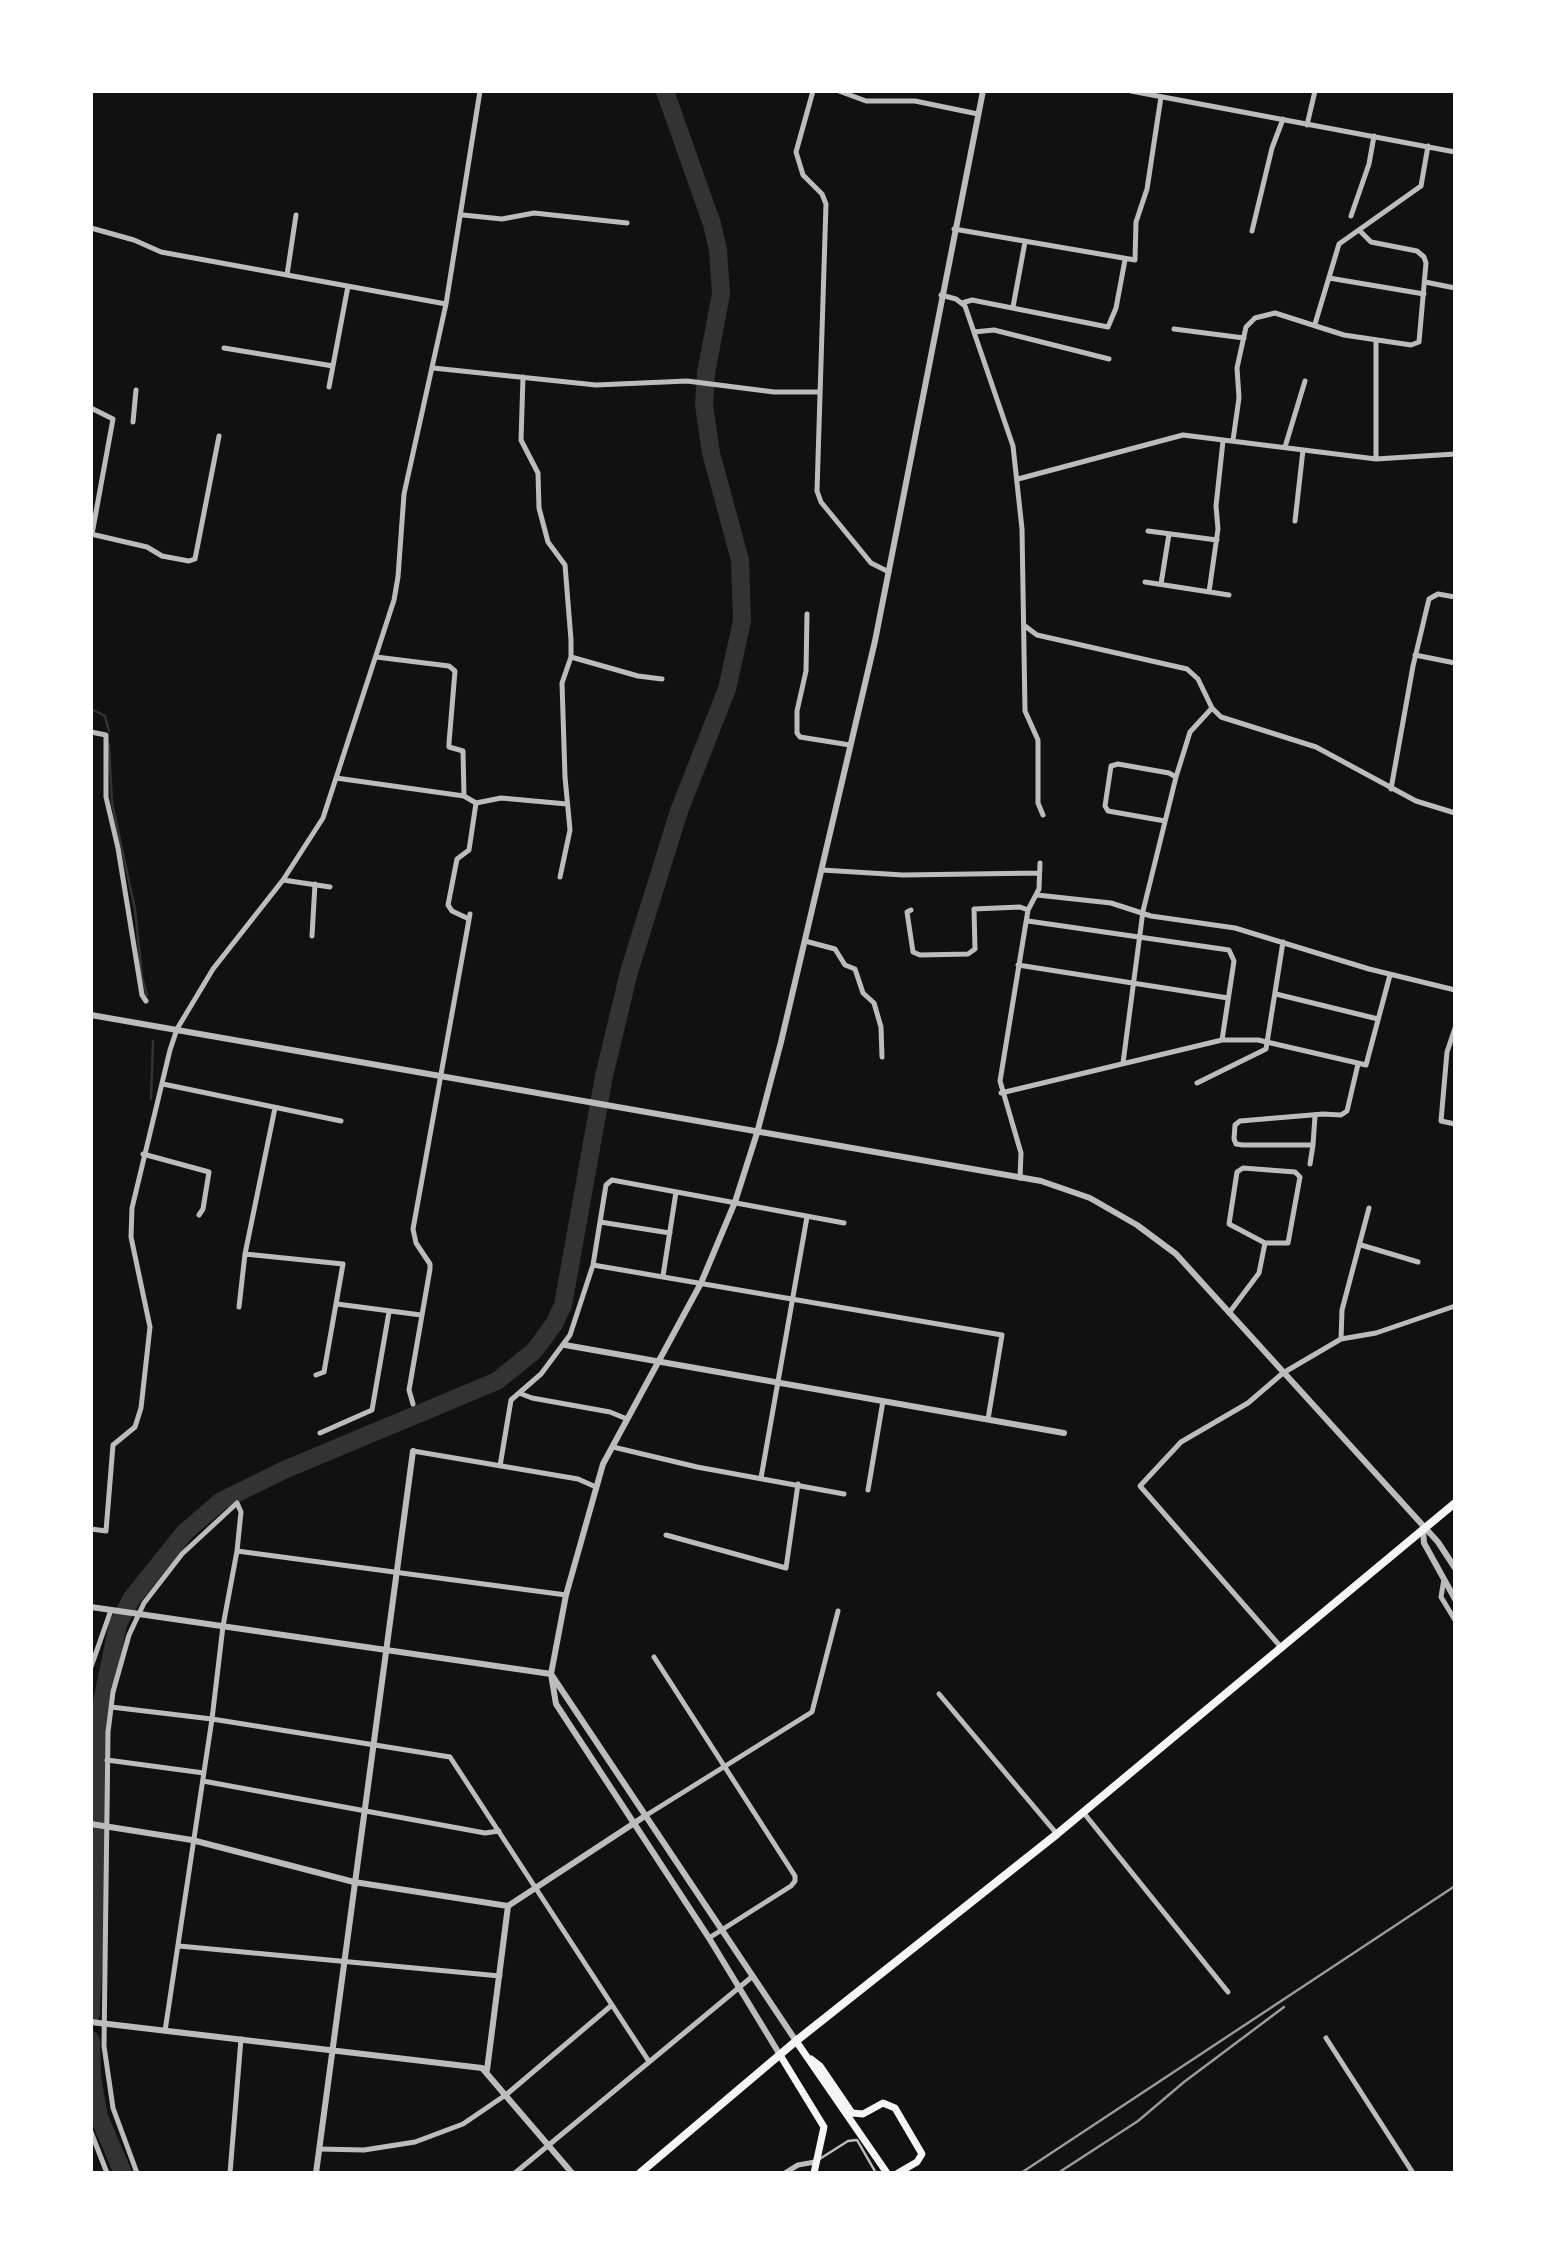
<!DOCTYPE html>
<style>
body{margin:0}
#map{position:relative;width:1546px;height:2264px;overflow:hidden;background:#111;font-family:"Archivo Narrow",sans-serif}
canvas{display:block}
.frame{position:absolute;inset:0;border:93px solid #fff;pointer-events:none}
</style>
<div id="map">
<canvas width="1546" height="2264"></canvas>
<div class="frame"></div>
</div>
<script>
const context = document.querySelector('canvas').getContext('2d');
context.lineJoin = 'round';
const toPath = rows => new Path2D(rows.map(r => 'M' + r).join(''));
function strokePath(path, color, width, dash) { context.strokeStyle = color; context.lineWidth = width; context.lineCap = dash ? 'butt' : 'round'; context.setLineDash(dash || []); context.stroke(path); }
strokePath(toPath([
 [91,709,105,716,109,731],
 [109,744,112,803,135,909,142,977,147,995],
 [151,1099,153,1041]
]), '#333', 2.5);
strokePath(toPath([
 [91,2014,101,1796,98,1721,118,1624,132,1598,185,1532,221,1501,284,1470,497,1381,534,1351,554,1324,563,1305,604,1076,629,972,679,811,727,689,742,621,740,560,711,453,704,405,706,373,721,294,718,250,712,224,665,91],
 [91,2040,92,2077,99,2117,123,2173]
]), '#333', 18);
strokePath(toPath([
 [818,2160,848,2141,857,2140,876,2173]
]), '#bcbcbc', 2.5);
strokePath(toPath([
 [813,91,796,152,803,175,822,194,826,204,817,491,821,502,871,563,889,572],
 [839,91,866,101,915,101,978,114],
 [1131,91,1455,152],
 [1307,125,1315,91],
 [463,215,502,219,534,213,627,223],
 [1351,216,1369,164,1374,136],
 [91,228,134,240,161,252,446,304],
 [954,229,1135,260,1136,222,1147,189,1161,97],
 [1252,231,1272,148,1283,119],
 [287,275,296,215],
 [1329,278,1424,294],
 [1425,282,1455,288],
 [941,295,956,299,965,306,1013,446,1022,529,1025,711,1038,740,1038,803,1043,815],
 [962,303,972,300,1108,327,1116,308,1125,260],
 [1013,307,1025,242],
 [1315,324,1339,244,1421,186,1428,146],
 [1174,329,1244,338],
 [974,332,994,330,1109,359],
 [224,348,333,366],
 [433,368,596,385,687,381,774,392,820,392],
 [523,377,521,440,538,473,539,508,548,542,565,565,571,640,571,657,562,683,565,777,570,830,560,877],
 [329,387,348,286],
 [91,408,113,419,92,534],
 [133,422,136,390],
 [1233,440,1239,398,1237,368,1246,327,1255,318,1275,313,1344,335,1411,345,1419,342,1426,263,1424,257,1417,251,1371,242,1359,230],
 [1285,447,1305,381],
 [1376,459,1376,340],
 [1018,479,1183,435,1376,459,1455,454],
 [1295,521,1303,450],
 [1148,531,1217,540],
 [91,534,147,547,162,556,189,561,195,559,219,436],
 [1145,582,1229,595],
 [1161,584,1169,534],
 [1209,592,1218,529,1216,506,1223,441],
 [807,614,806,671,797,711,797,733,800,737,850,745],
 [1025,626,1037,635,1187,669,1198,679,1212,708,1221,717,1316,747,1416,801,1455,813],
 [1415,655,1455,663],
 [376,657,449,666,455,671,449,743,449,747,463,751,464,796],
 [571,657,638,676,662,679],
 [91,732,106,735,106,797,118,848,142,995,146,1001],
 [336,778,464,796,476,803,501,798,567,804],
 [1391,789,1413,666,1429,599,1438,594,1455,597],
 [1165,821,1108,811,1105,806,1111,766,1118,764,1169,773,1176,777],
 [822,870,903,875,1039,873],
 [283,880,330,887],
 [1037,895,1111,903,1151,916,1235,928,1369,969,1455,990],
 [911,910,907,912,913,952,920,955,968,954,975,949,974,909,1020,907,1028,910],
 [469,919,452,911,448,905,457,859,469,850,476,803],
 [1028,921,1229,950,1234,961,1222,1040],
 [312,936,315,884],
 [805,941,835,949,845,965,855,969,863,993,874,1003,881,1027,882,1057],
 [1018,965,1228,998],
 [1276,994,1378,1019],
 [1455,1028,1447,1052,1441,1121,1455,1124],
 [1123,1063,1143,911,1176,777,1190,732,1212,708],
 [1197,1083,1266,1049,1283,942],
 [163,1084,341,1121],
 [1001,1093,1222,1040,1258,1040,1366,1065,1390,975],
 [1315,1116,1313,1145,1243,1145,1236,1144,1234,1139,1235,1125,1240,1121,1323,1114,1341,1115,1347,1111,1358,1064],
 [143,1154,209,1172,203,1209,199,1215],
 [1310,1164,1313,1145],
 [1020,1178,1021,1153,1000,1081,1028,910,1039,889,1040,863],
 [600,1222,670,1233],
 [1361,1245,1418,1262],
 [245,1254,343,1264,324,1372,316,1375],
 [593,1265,1002,1335,988,1419],
 [663,1276,676,1192],
 [337,1304,421,1315],
 [239,1307,245,1254,275,1108],
 [1229,1313,1259,1273,1265,1243,1229,1224,1237,1172,1243,1168,1295,1172,1300,1177,1288,1243,1265,1243],
 [1341,1339,1342,1310,1369,1208],
 [519,1393,532,1398,610,1412,627,1419],
 [413,1404,409,1390,430,1269,430,1264,416,1243,413,1229,470,914],
 [320,1433,372,1410,389,1312],
 [613,1447,697,1467,844,1494],
 [413,1451,578,1479,596,1487],
 [500,1466,511,1400,541,1374,570,1335,593,1265,606,1185,612,1180,844,1223],
 [761,1478,807,1217],
 [868,1490,883,1401],
 [91,1529,106,1531,113,1445,135,1427,141,1408,150,1327,131,1237,132,1208,170,1050,177,1029,213,969,283,880,323,818,394,600,398,577,404,494,446,304,480,91],
 [666,1535,786,1568,798,1484],
 [237,1551,566,1595],
 [1444,1579,1441,1597,1455,1620],
 [1280,1646,1140,1486,1181,1442,1248,1403,1283,1373,1341,1339,1376,1333,1455,1306],
 [654,1657,795,1876,795,1881,791,1886,709,1938],
 [91,1667,111,1610],
 [939,1694,1057,1834],
 [111,1707,212,1719,450,1757,648,2060],
 [107,1760,204,1773],
 [203,1781,485,1833,499,1831],
 [1083,1812,1228,1992],
 [645,1816,812,1712,838,1611],
 [179,1946,500,1976],
 [165,2031,212,1719,223,1626,237,1551,241,1512,237,1503],
 [1326,2038,1413,2173],
 [91,2132,107,2173],
 [319,2149,364,2150,415,2142,463,2124,507,2094,612,2005],
 [137,2173,113,2108,104,2046,108,1732,113,1692,129,1635,144,1603,182,1554,237,1503],
 [230,2173,241,2039],
 [515,2173,753,1976],
 [785,2173,798,2165,815,2162]
]), '#bcbcbc', 5);
strokePath(toPath([
 [91,1015,1041,1181,1090,1198,1137,1225,1176,1254,1438,1542,1455,1568],
 [565,1345,1064,1433],
 [1423,1530,1424,1543,1455,1599],
 [91,1607,551,1674,796,2041],
 [91,1824,192,1840,354,1882,508,1906,645,1816],
 [91,2022,482,2068,572,2173],
 [780,2055,709,1938,556,1704,551,1674,566,1595,603,1464,701,1283,735,1202,757,1133,781,1042,875,641,983,91],
 [487,2070,508,1906],
 [316,2173,413,1451]
]), '#bcbcbc', 6);
strokePath(toPath([
 [796,2041,887,2173],
 [780,2055,824,2127,814,2173],
 [811,2059,820,2066,852,2113,863,2114,883,2103,895,2108,922,2154,917,2162,898,2173]
]), '#f5f5f5', 7);
strokePath(toPath([
 [640,2173,796,2041,1057,1834,1455,1503]
]), '#f5f5f5', 8);
strokePath(toPath([
 [1021,2173,1455,1886],
 [1058,2173,1138,2121,1184,2082,1284,2007]
]), '#9a9a9a', 2.5);
</script>
